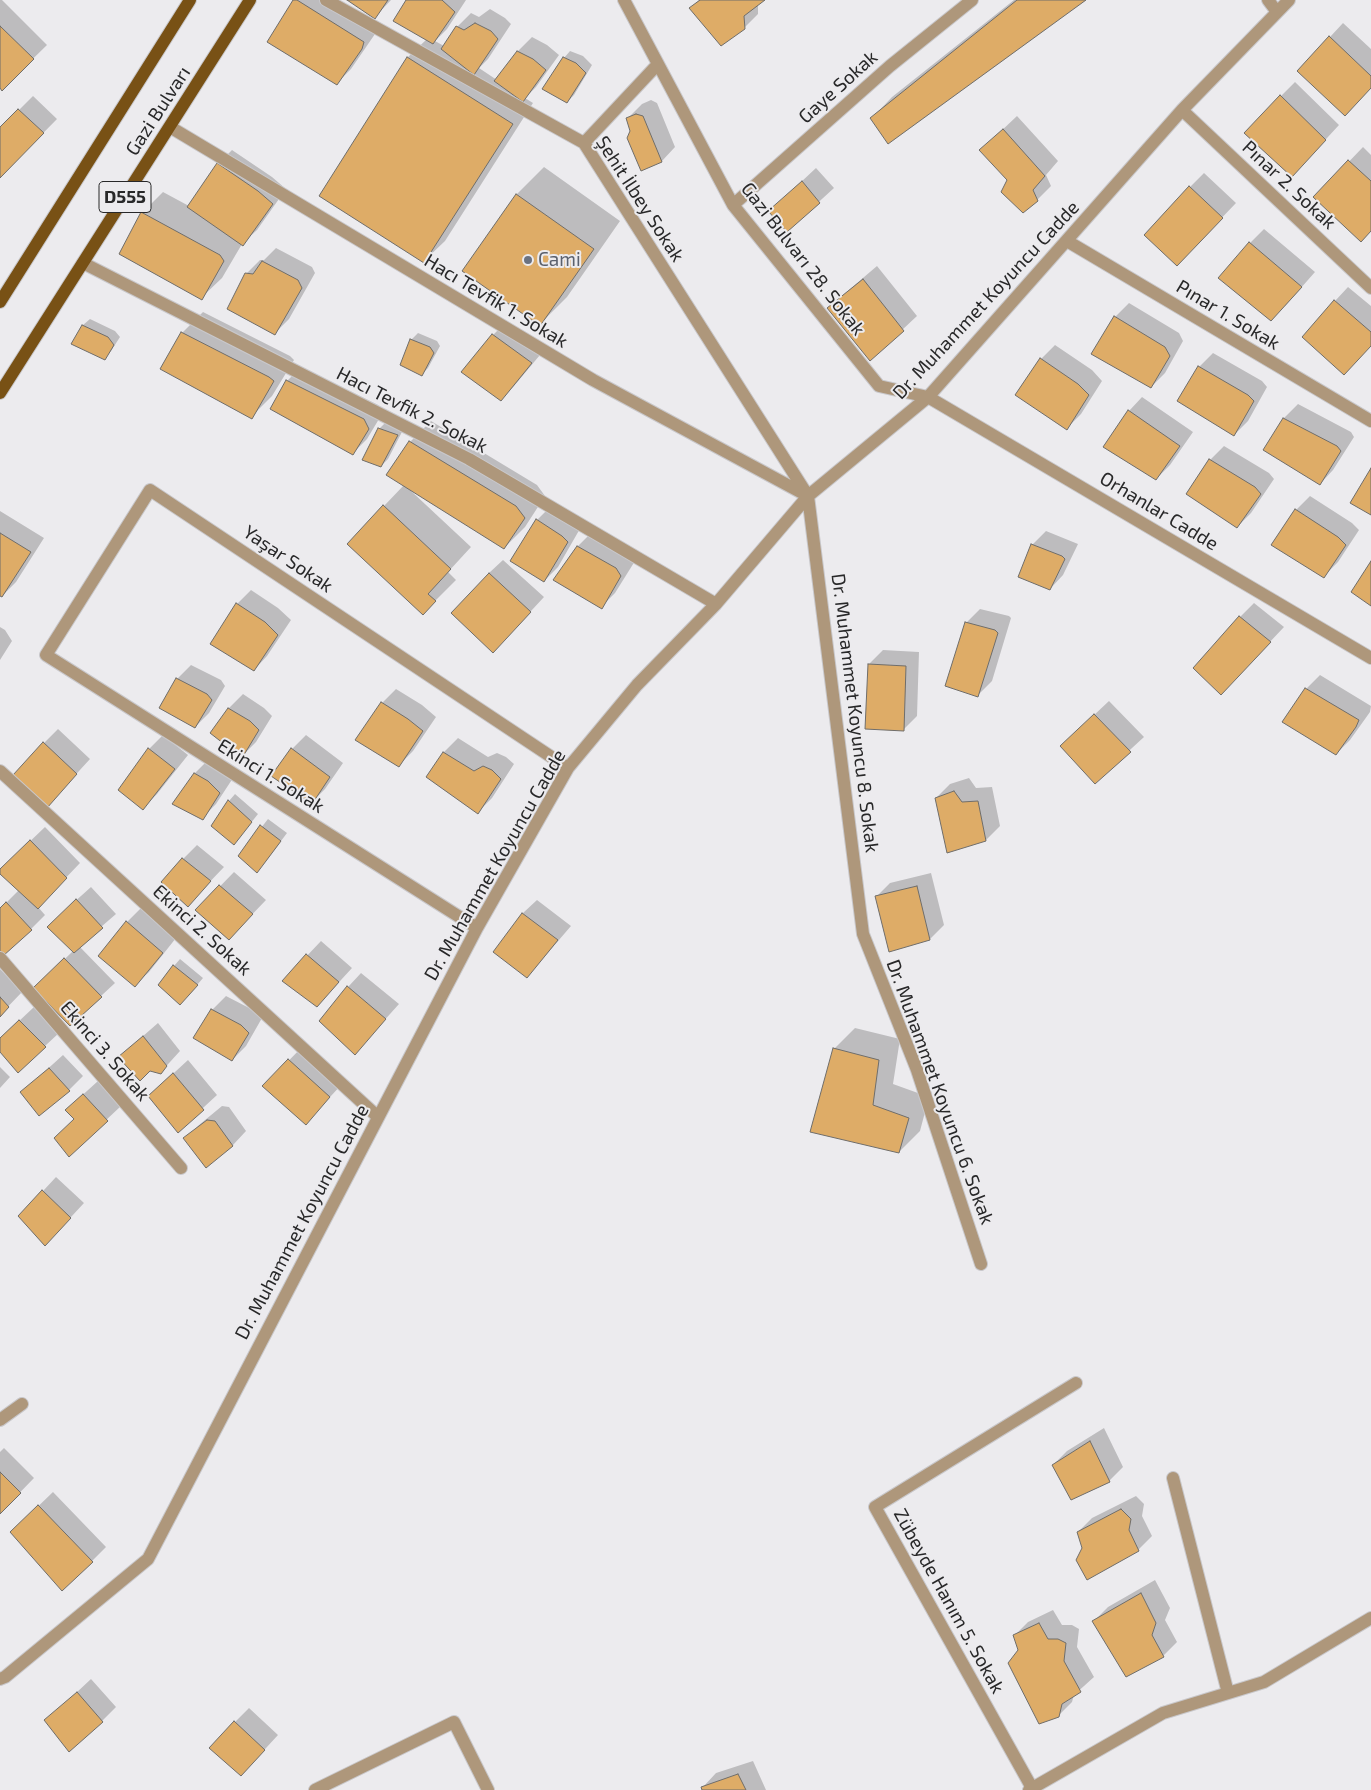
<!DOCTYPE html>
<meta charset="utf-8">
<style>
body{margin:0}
canvas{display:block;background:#ecebee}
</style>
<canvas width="1371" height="1790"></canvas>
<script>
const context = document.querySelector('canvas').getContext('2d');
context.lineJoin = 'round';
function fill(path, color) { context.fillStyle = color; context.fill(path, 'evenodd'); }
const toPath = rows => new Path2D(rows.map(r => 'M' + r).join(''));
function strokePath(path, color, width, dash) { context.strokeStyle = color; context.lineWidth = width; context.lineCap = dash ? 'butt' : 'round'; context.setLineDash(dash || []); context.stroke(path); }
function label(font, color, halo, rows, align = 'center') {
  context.font = font + ' "Exo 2",sans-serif'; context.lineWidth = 4; context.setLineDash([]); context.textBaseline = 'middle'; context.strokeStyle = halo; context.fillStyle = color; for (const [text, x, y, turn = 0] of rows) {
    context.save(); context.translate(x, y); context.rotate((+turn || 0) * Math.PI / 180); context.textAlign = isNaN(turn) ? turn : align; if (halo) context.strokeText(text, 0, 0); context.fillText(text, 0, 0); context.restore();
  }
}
fill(toPath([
 [0,0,2,0,47,45,2,89,0,87],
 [295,0,333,0,375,34,351,69,337,83],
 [350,0,391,0,375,17],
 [407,0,466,0,447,29,435,41,444,46,457,27,471,13,479,17,490,9,505,18,511,24,488,59,479,68,497,80,518,51,532,37,547,45,559,55,536,87,525,98,533,103,445,241,424,261,321,196,408,57,427,39],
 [699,0,763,0,758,4,758,14,744,28,691,8],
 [1014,0,1084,0,872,118,892,97],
 [1343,23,1371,49,1371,87,1330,37],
 [570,51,583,56,592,65,574,95,567,102,564,58],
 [1295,82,1339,125,1305,162,1281,96],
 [33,96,57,119,0,177,0,129],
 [651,100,657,103,675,147,662,161,642,169,628,118,642,104],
 [1017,116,1058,161,1046,175,1051,186,1037,200,1009,180,981,150],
 [1363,147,1371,155,1371,230,1315,197],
 [232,150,272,177,286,189,257,230,242,244,222,278,201,298,142,213,163,192,189,206,218,164],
 [544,167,620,221,567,297,540,324,464,271,517,194],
 [816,168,834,188,787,231,770,211],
 [1204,173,1236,203,1191,250,1190,187],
 [1264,229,1315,272,1285,306,1250,243],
 [276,248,312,267,315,273,289,319,275,333,246,274,260,260,264,260],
 [877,266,917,316,870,360,829,309,843,295],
 [1348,287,1371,306,1371,345,1335,301],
 [1129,303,1179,333,1183,341,1165,373,1151,387,1115,317],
 [203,312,290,356,294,360,272,396,251,417,182,333],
 [90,319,115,331,120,337,111,351,105,358,73,343,83,325],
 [507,321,545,349,514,386,501,400,493,335],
 [418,333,437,341,440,346,428,368,421,375,411,340],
 [1055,345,1092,370,1102,381,1081,414,1067,428,1016,395,1041,359],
 [1213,353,1262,381,1267,387,1248,421,1234,435,1199,367],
 [301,367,378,405,382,414,367,439,353,453,287,381],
 [1142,397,1193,432,1170,465,1156,479,1129,411],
 [1298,404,1351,432,1354,437,1333,470,1320,484,1265,450,1284,418],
 [431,421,537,485,545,496,525,527,504,548,411,489,410,490,471,547,448,572,456,580,423,613,384,506,404,485,410,442],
 [386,422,404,428,388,459,381,466,379,429],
 [1224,446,1269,473,1274,479,1251,513,1237,527,1210,460],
 [1310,496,1352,523,1359,530,1338,562,1324,576,1273,545,1296,510],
 [551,506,581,527,558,567,544,581,537,520],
 [0,511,44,538,16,582,2,596,0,595],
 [1046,531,1078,544,1063,575,1050,589,1032,545],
 [592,532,635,561,615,593,601,607,555,580,578,546],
 [503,560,544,597,507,637,489,573],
 [251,590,278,608,291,620,267,656,254,670,237,604],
 [1254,603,1284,627,1235,679,1240,617],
 [980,609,1009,616,1011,618,992,681,978,695,966,623],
 [0,627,5,630,12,641,0,660],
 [883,650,919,652,917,716,903,730,869,664],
 [191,665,221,680,225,686,209,713,195,727,177,679],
 [1320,675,1371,706,1370,712,1350,740,1336,754,1284,722,1306,689],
 [396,689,422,705,436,717,413,751,399,765,382,703],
 [243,694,264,708,272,716,256,742,242,756,211,733,229,708],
 [1109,701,1144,737,1095,782,1076,732],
 [58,729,90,759,47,806,44,743],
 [163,735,188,755,157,794,143,808,149,749],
 [306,735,343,763,325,789,311,803,292,749],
 [458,738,488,757,497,753,506,757,514,764,492,798,478,812,428,777,444,752],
 [209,759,233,778,216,804,202,818,173,803,195,773],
 [969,778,976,788,992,787,1000,826,986,840,936,798,950,784],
 [235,794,258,814,234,844,229,801],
 [268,819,287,833,263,865,239,856],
 [45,827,80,863,38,907,45,915,31,929,0,951,0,909,19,890,0,872,0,870],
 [197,845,224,867,201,891,183,859],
 [234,872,266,900,243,924,197,910],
 [931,873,944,925,930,939,890,950,876,897,890,883],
 [91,887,116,914,79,946,115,983,101,996,35,988,73,951,62,913],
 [537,900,571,926,540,962,527,976,495,952,523,913],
 [141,908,176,938,149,972,135,985,127,922],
 [321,941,352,968,330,992,284,980],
 [180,959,203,978,187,997,174,966],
 [0,969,22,992,0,1015],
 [361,973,399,1004,355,1053,348,987],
 [226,996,255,1011,262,1018,246,1046,232,1060,212,1010],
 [34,1007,59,1033,45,1046,0,1050,0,1039],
 [158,1023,180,1051,160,1073,119,1057],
 [855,1028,900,1039,893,1084,929,1097,920,1131,899,1152,834,1049],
 [303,1046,343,1083,306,1123,264,1086],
 [63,1055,83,1076,69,1090,22,1092],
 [188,1060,217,1095,178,1131,163,1083],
 [0,1067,10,1077,0,1088],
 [98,1081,121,1106,69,1155,76,1119,66,1110],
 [222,1106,229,1107,246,1131,233,1145,206,1166,185,1139,199,1125],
 [56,1177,84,1203,59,1230,43,1191],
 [1104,1428,1123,1467,1109,1481,1053,1465,1067,1451],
 [4,1448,34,1478,0,1513,0,1452],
 [53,1492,106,1547,92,1561,26,1518],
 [1136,1496,1144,1504,1142,1516,1152,1536,1138,1550,1083,1548,1078,1532,1092,1518],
 [1155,1580,1170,1608,1165,1620,1177,1642,1163,1656,1094,1621,1108,1607],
 [1053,1610,1062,1625,1072,1625,1079,1629,1077,1647,1094,1677,1074,1695,1072,1702,1058,1716,1020,1650,1014,1636,1028,1622],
 [91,1679,116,1707,102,1721,46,1721],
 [249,1708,278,1735,255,1760,235,1722],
 [753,1761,766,1790,704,1790,703,1787,716,1773]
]), '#0003');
const building = toPath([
 [293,0,297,0,364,42,362,49,337,85,267,42,293,0],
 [347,0,388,0,375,19,347,0],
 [406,0,442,0,455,12,433,44,393,21,406,0],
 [700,0,765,0,744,16,745,29,721,46,689,8,700,0],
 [1017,0,1086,0,888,144,870,118,1017,0],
 [475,23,491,31,498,39,474,75,441,49,456,26,464,30,475,23],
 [0,26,34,59,2,91,0,88,0,26],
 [1329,36,1371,76,1371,88,1345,116,1297,71,1329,36],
 [517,51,533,59,546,70,523,102,494,81,517,51],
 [407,57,513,124,424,263,319,196,407,57],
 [563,57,576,63,586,73,567,103,542,89,563,57],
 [1280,95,1326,140,1292,177,1244,133,1280,95],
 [18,109,44,133,0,178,0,127,18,109],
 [636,114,643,116,662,162,641,171,627,138,630,131,626,118,636,114],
 [1003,129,1045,176,1033,190,1038,201,1023,213,1001,192,1007,180,979,150,1003,129],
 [1348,160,1371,181,1371,231,1361,242,1313,197,1348,160],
 [217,163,258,191,273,204,243,246,187,207,217,163],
 [802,181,820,203,787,232,768,211,802,181],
 [1189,186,1223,218,1177,266,1144,235,1189,186],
 [516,194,594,249,540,326,462,271,516,194],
 [141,212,220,255,224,261,202,300,119,254,141,212],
 [1249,242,1302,287,1271,321,1218,278,1249,242],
 [262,261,298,280,302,288,275,335,227,309,245,273,253,274,262,261],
 [863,279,904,331,870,361,827,308,863,279],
 [1334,300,1371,332,1371,346,1344,375,1302,337,1334,300],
 [1114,316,1165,347,1170,356,1151,388,1091,354,1114,316],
 [82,325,108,337,114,345,105,360,71,344,82,325],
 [181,332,269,377,274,381,252,419,160,369,181,332],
 [492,334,532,363,501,401,461,372,492,334],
 [410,339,430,347,434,353,422,376,400,365,410,339],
 [1040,358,1078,384,1089,395,1067,430,1015,395,1040,358],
 [1198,366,1248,395,1254,401,1234,436,1177,401,1198,366],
 [286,380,364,419,369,429,353,455,270,409,286,380],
 [1128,410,1180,446,1156,480,1103,447,1128,410],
 [1283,418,1337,446,1341,451,1320,485,1263,450,1283,418],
 [378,428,398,435,381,467,362,460,378,428],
 [409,441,516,506,525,518,504,549,386,475,409,441],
 [1209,459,1255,487,1261,494,1237,528,1186,494,1209,459],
 [1371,468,1371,515,1350,503,1371,468],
 [383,505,451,569,428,594,436,601,423,615,347,544,383,505],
 [1295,509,1338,537,1346,545,1324,578,1271,545,1295,509],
 [536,519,562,536,568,542,544,582,510,561,536,519],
 [0,533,31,552,2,597,0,596,0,533],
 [1031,544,1062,556,1065,559,1050,590,1018,577,1031,544],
 [577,546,616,568,621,576,602,609,553,580,577,546],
 [1371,561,1371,606,1351,592,1371,561],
 [489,573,531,612,493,653,451,613,489,573],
 [236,603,265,622,278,635,254,671,210,644,236,603],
 [1239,616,1271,642,1221,695,1193,668,1239,616],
 [965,622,995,630,998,633,978,697,945,686,965,622],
 [868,664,906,666,904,731,865,729,868,664],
 [176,678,207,694,212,700,195,728,159,708,176,678],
 [1305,688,1359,720,1356,727,1336,755,1282,722,1305,688],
 [381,702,408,719,423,731,399,767,355,740,381,702],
 [228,708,250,721,259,730,242,758,210,733,228,708],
 [1094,714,1131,752,1095,784,1060,746,1094,714],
 [43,742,77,774,47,808,13,775,43,742],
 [148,748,175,769,143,810,118,790,148,748],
 [291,748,330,777,312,804,271,776,291,748],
 [443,752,474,771,483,766,492,770,501,779,478,814,426,777,443,752],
 [194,773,208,781,220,793,203,820,172,804,194,773],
 [954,791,962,802,978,801,986,841,947,853,935,798,954,791],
 [228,800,252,822,234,845,211,826,228,800],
 [260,825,281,841,257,873,238,856,260,825],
 [30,840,67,878,38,909,0,874,0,869,30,840],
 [182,858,211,881,188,907,161,882,182,858],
 [219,885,253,914,229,940,195,910,219,885],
 [917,886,930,940,889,952,875,896,917,886],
 [76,899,103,928,74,953,47,927,76,899],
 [6,902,32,930,3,956,0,953,0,908,6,902],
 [522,913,558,940,527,978,493,952,522,913],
 [126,921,163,953,135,987,98,956,126,921],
 [306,954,339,982,317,1007,282,981,306,954],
 [64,958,102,997,70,1026,33,988,64,958],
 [173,965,198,985,180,1005,158,985,173,965],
 [347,986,386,1019,355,1055,319,1021,347,986],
 [0,997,9,1007,0,1017,0,997],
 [211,1009,241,1025,249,1033,232,1061,193,1038,211,1009],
 [19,1020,46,1047,18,1073,0,1052,0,1038,19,1020],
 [143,1036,167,1066,161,1074,150,1071,140,1081,118,1057,143,1036],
 [833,1048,879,1060,873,1105,909,1118,899,1153,810,1132,833,1048],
 [288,1059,330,1097,306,1125,262,1086,288,1059],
 [49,1068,70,1091,39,1116,20,1092,49,1068],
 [173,1073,204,1110,178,1133,148,1096,173,1073],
 [83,1094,108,1121,69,1157,54,1138,74,1119,65,1110,83,1094],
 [207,1120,215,1121,233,1146,206,1168,183,1138,207,1120],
 [42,1190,71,1218,45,1246,18,1216,42,1190],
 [1090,1441,1110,1482,1071,1500,1052,1465,1090,1441],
 [0,1472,21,1493,0,1514,0,1472],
 [38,1505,93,1562,62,1591,10,1532,38,1505],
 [1121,1509,1131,1519,1129,1530,1139,1551,1087,1580,1076,1560,1082,1548,1077,1532,1121,1509],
 [1141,1593,1156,1623,1152,1635,1164,1657,1126,1677,1092,1621,1141,1593],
 [1039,1623,1048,1639,1058,1639,1066,1643,1064,1661,1081,1692,1062,1704,1059,1717,1039,1724,1008,1663,1018,1650,1013,1635,1039,1623],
 [77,1692,103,1722,69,1752,44,1720,77,1692],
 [234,1721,265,1750,241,1776,209,1748,234,1721],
 [738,1774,746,1790,702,1790,701,1787,738,1774]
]);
fill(building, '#deac67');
strokePath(building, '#6f6d6a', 1);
const minor = toPath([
 [326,0,584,143,808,496,863,934,917,1070,981,1264],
 [624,0,733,205,879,386,928,397,1371,658],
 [1268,0,1277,12],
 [1182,110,1371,288],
 [170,127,593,380,806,495],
 [584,143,658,64],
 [733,205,890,66,972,0],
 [1067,241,1371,421],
 [83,263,469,459,716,604],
 [0,771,378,1117],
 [477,928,46,655,150,490,568,768],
 [0,958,181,1168],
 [0,1420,22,1404],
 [1173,1478,1228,1693],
 [0,1679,5,1677,148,1559,477,928,568,768,637,685,716,604,808,496,928,397,1182,110,1289,0],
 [1032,1788,875,1507,1076,1383],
 [315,1790,454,1722,488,1790],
 [1029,1790,1163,1713,1264,1682,1371,1618]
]);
const primary = toPath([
 [0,302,190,0],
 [0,393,250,0]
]);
strokePath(minor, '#c9c8cb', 14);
strokePath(primary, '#c9c8cb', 14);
strokePath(minor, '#ae977b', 12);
strokePath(primary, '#785115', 12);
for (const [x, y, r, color] of [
 [528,260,5,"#6b7280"]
]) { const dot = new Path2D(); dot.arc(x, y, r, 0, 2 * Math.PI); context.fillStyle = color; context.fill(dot); strokePath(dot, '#ecebee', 2); }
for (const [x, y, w] of [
 [125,197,52]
]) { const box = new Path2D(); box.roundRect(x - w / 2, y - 15.5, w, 31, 4); context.fillStyle = '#ecebee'; context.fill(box); strokePath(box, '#282829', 1); }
label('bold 18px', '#282829', null, [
 ["D555",125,197]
]);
label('19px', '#282829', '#ecebee', [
 ["Gaye Sokak",838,87,-42],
 ["Gazi Bulvarı",158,111,-57],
 ["Pınar 2. Sokak",1289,185,43],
 ["Şehit İlbey Sokak",640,199,57],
 ["Gazi Bulvarı 28. Sokak",803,259,52],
 ["Dr. Muhammet Koyuncu Cadde",986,300,-47],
 ["Hacı Tevfik 1. Sokak",496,301,31],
 ["Pınar 1. Sokak",1228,315,31],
 ["Hacı Tevfik 2. Sokak",412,410,27],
 ["Orhanlar Cadde",1159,511,31],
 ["Yaşar Sokak",288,559,34],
 ["Dr. Muhammet Koyuncu 8. Sokak",855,713,83],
 ["Ekinci 1. Sokak",271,776,32],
 ["Dr. Muhammet Koyuncu Cadde",495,865,-60],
 ["Ekinci 2. Sokak",202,930,42],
 ["Ekinci 3. Sokak",105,1051,49],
 ["Dr. Muhammet Koyuncu 6. Sokak",940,1092,70],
 ["Dr. Muhammet Koyuncu Cadde",302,1222,-62],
 ["Zübeyde Hanım 5. Sokak",949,1601,61]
]);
label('19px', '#5b616d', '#ecebee', [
 ["Cami",538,260]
], 'left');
</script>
